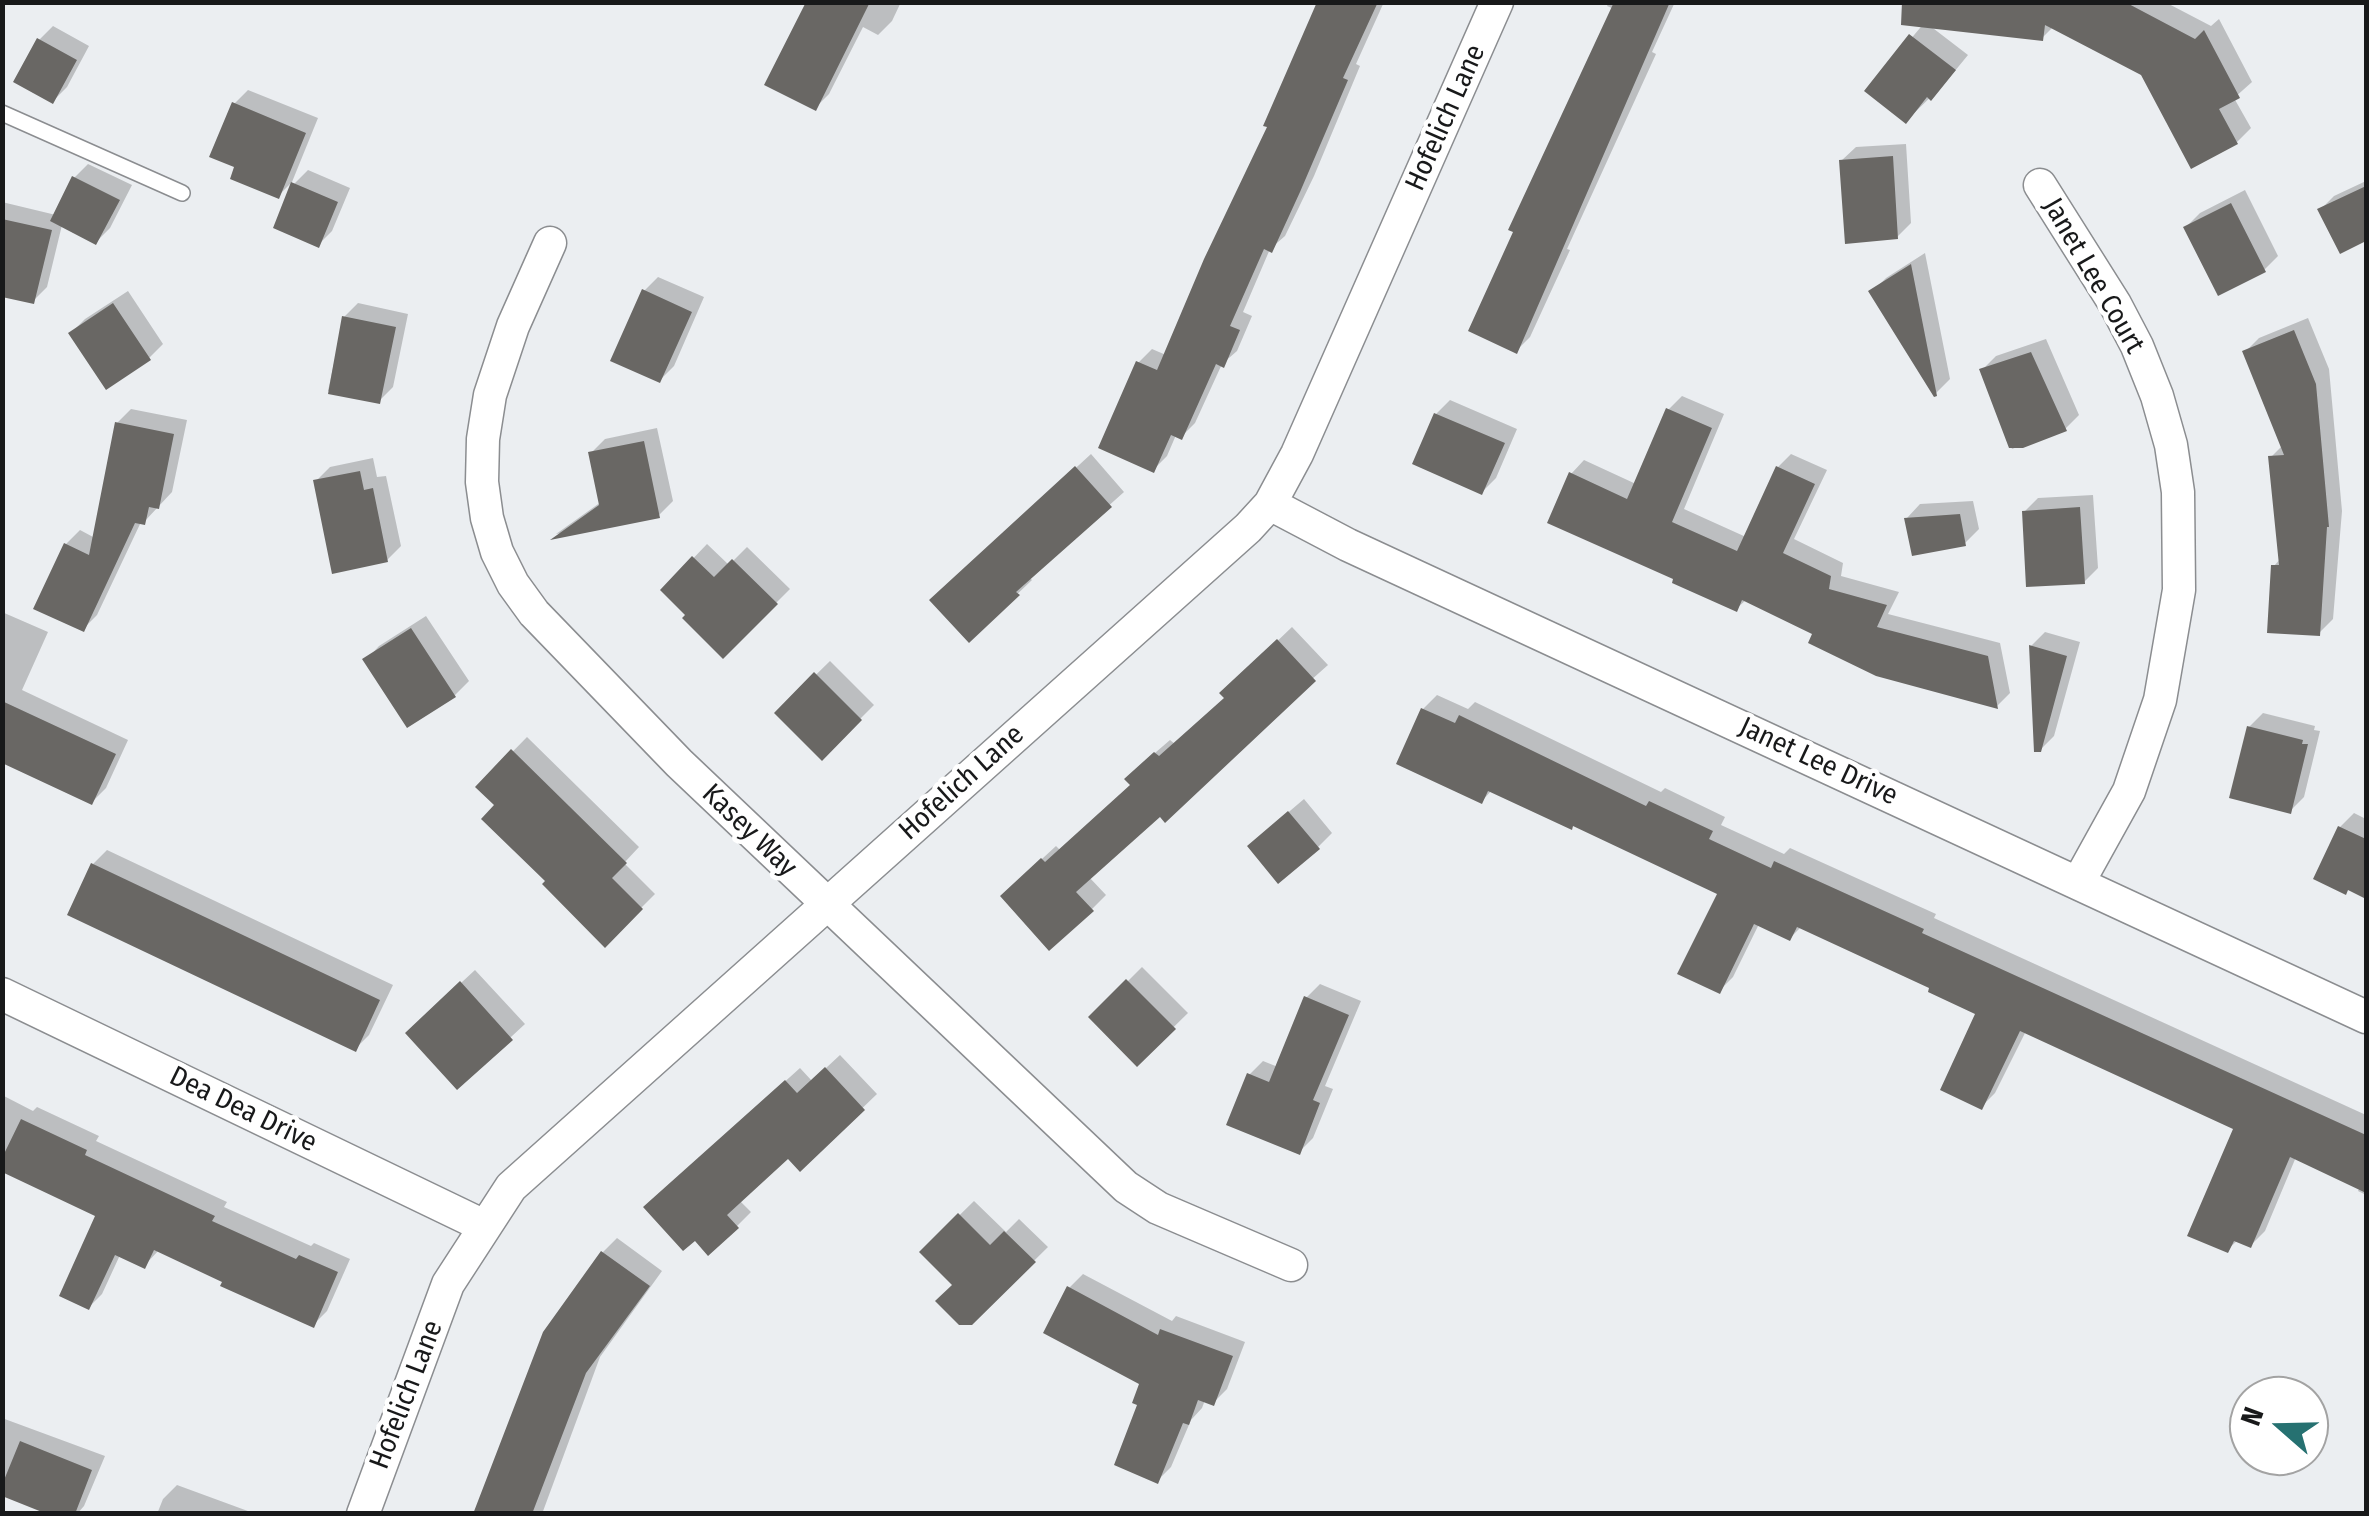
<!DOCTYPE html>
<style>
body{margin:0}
#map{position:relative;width:2369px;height:1516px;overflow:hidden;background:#ebeef1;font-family:"Fira Sans Condensed",sans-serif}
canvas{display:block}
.frame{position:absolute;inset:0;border:5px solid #18191a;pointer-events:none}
.north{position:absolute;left:2229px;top:1376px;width:100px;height:100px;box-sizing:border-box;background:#fff;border:2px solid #a3a3a3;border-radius:50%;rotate:290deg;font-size:28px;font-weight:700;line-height:40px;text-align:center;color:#18191a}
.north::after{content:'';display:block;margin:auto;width:35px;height:45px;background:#267171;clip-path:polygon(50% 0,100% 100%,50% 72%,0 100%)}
</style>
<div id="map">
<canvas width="2369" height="1516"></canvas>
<div class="frame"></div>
<div class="north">N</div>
</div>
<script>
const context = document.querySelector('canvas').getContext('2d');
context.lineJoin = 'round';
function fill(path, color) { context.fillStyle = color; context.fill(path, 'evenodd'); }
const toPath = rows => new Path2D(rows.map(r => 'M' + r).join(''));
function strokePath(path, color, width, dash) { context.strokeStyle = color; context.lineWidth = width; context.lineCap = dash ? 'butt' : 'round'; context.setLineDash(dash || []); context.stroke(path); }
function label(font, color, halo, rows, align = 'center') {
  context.font = font + ' "Fira Sans Condensed",sans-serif'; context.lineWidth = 9; context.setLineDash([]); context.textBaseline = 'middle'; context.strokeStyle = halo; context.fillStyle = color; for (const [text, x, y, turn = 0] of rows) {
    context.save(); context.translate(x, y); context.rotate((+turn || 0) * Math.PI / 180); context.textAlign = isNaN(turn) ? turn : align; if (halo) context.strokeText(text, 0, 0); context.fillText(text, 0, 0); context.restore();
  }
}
fill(toPath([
 [808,2,901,2,892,21,878,35,863,27,829,94,815,108],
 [1321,2,1384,2,1356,64,1360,66,1314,176,1285,236,1270,249,1243,312,1252,316,1237,351,1222,364,1195,423,1181,437,1176,435,1167,456,1153,470,1138,363,1152,349,1166,355,1270,126],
 [1609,2,1675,2,1652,52,1656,54,1567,249,1570,250,1530,337,1516,351,1614,9,1607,6],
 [1966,2,2165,2,2211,26,2219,19,2252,82,2234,98,2251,128,2237,142,2143,73,2053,27,2042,38],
 [1925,22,1968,55,1945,83,1906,121,1868,90],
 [53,26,89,46,67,87,53,101,39,40],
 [248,90,318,118,292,182,278,196,237,165,234,104],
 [1906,144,1911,223,1897,237,1841,161,1856,147],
 [88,164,132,185,110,228,96,242,62,225,47,287,33,301,2,294,2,202,56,215,74,178],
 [308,170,350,188,332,231,318,245,294,184],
 [2366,181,2366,239,2341,251,2320,210,2334,196],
 [2245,190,2278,256,2264,270,2186,227,2200,213],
 [1925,253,1950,379,1935,394,1872,292,1886,278],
 [658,277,704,297,674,366,660,380,644,291],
 [128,291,163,344,149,358,71,333,85,319],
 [358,303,408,314,393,387,379,401,328,391,344,317],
 [2308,318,2329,369,2342,511,2333,619,2319,633,2274,566,2281,558,2271,457,2283,445,2245,352,2259,338],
 [2046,339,2079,415,2065,429,2012,449,1982,370,1996,356],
 [1682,396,1724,414,1684,509,1746,537,1778,467,1791,454,1827,470,1794,539,1843,563,1841,576,1899,592,1888,614,2000,643,2010,693,1997,706,1815,633,1746,600,1736,609,1677,578,1571,474,1584,460,1636,484,1668,410],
 [1450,400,1517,429,1496,478,1482,492,1436,414],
 [131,409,187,420,172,492,144,522,141,522,97,615,83,629,66,544,80,530,95,538,117,423],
 [657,428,673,501,659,515,556,534,601,502,591,453,605,439],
 [1091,454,1124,492,1029,577,1032,580,969,640,946,587],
 [373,458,377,477,386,476,401,546,387,560,316,481,330,467],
 [2093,495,2098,568,2084,582,2024,512,2038,498],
 [1973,501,1979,529,1965,543,1907,518,1920,504],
 [707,544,729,565,747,547,790,589,723,656,663,590],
 [2,612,48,632,22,690,128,740,106,788,92,802,2,761],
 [426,616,469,681,455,695,366,660,379,646],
 [1292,627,1328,665,1089,877,1106,895,1092,909,1017,882,1056,846,1060,850,1133,785,1141,765,1170,740,1175,744,1227,697,1223,693],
 [2045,632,2080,642,2054,736,2040,750,2031,646],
 [830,661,874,705,822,757,777,713],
 [1437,695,1468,709,1475,702,1661,792,1665,788,1725,817,1721,825,1784,854,1790,848,1936,914,1934,918,2366,1115,2366,1195,2358,1191,2360,1187,2296,1157,2265,1231,2251,1245,2238,1240,2227,1250,2236,1128,2026,1031,1995,1093,1981,1107,1979,1013,1933,987,1801,927,1790,938,1759,924,1733,977,1719,991,1720,892,1574,823,1492,790,1482,801,1423,709],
 [2263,713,2315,726,2314,730,2320,731,2304,797,2290,811,2249,727],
 [527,737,639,847,624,863,655,894,605,944,549,881,498,805,479,786],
 [1304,799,1332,833,1318,847,1264,833],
 [2354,813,2366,819,2366,896,2350,888,2340,827],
 [107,850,393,985,369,1035,355,1049,93,864],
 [1142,967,1188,1013,1137,1063,1092,1017],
 [475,970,525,1024,457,1087,422,1019],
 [1320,984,1361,1001,1325,1086,1333,1089,1313,1138,1299,1152,1249,1075,1263,1061,1278,1067,1306,998],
 [840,1055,877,1094,800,1168,788,1155,739,1200,751,1212,737,1226,695,1237,660,1194,800,1068,812,1081],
 [2,1095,33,1111,37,1107,99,1136,96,1141,227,1202,224,1207,311,1246,314,1243,350,1259,327,1311,313,1325,159,1250,144,1266,120,1255,102,1294,89,1307,98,1215,2,1169],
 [974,1201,1006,1232,1019,1219,1048,1247,971,1323,955,1285,922,1252],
 [617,1238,662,1271,600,1357,542,1514,475,1514,546,1333,603,1252],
 [1083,1274,1172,1321,1176,1316,1245,1342,1227,1389,1213,1403,1205,1400,1202,1408,1191,1420,1171,1467,1157,1481,1140,1404,1142,1383,1069,1288],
 [2,1418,105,1456,84,1506,77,1514,54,1514,2,1494],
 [177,1485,256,1514,157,1514,163,1499]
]), '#0003');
fill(toPath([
 [806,2,870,2,816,111,764,85],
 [1317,2,1378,2,1343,78,1348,80,1300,192,1272,253,1264,249,1230,326,1240,330,1224,368,1216,364,1182,440,1171,435,1154,473,1098,448,1136,361,1157,370,1204,259,1267,127,1263,126],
 [1614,2,1670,2,1517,354,1468,331,1513,232,1508,230],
 [1902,2,2125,2,2195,39,2204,30,2240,98,2219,109,2238,144,2191,169,2141,75,2045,25,2043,41,1901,25],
 [1909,34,1956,70,1931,101,1927,97,1906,124,1864,91],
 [37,38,77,60,53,104,13,82],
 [232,102,306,133,279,199,230,179,234,167,209,157],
 [1893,156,1898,239,1845,244,1839,160],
 [72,176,120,200,96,245,50,221],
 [291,182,338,202,319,248,273,228],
 [2366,186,2366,241,2340,254,2317,209],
 [2231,203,2266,272,2218,296,2183,227],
 [2,219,52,230,34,304,2,297],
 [1911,264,1937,396,1934,397,1868,291],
 [642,289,692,312,660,383,610,361],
 [113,303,151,360,106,390,68,333],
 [342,316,396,327,380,404,328,394],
 [2294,330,2316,384,2329,527,2327,527,2320,636,2267,633,2271,565,2279,565,2268,456,2284,455,2242,351],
 [2031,352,2067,431,2023,448,2009,448,1979,369],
 [1666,408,1712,428,1672,522,1737,551,1776,466,1815,484,1783,553,1831,576,1829,589,1887,605,1877,627,1988,656,1998,709,1876,676,1808,643,1812,634,1742,600,1737,612,1672,583,1673,579,1547,523,1569,472,1627,499],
 [1434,413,1505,443,1482,495,1412,464],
 [115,422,174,434,159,509,149,507,145,525,135,523,84,632,33,609,64,543,89,555],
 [644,441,660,518,550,540,599,505,588,452],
 [1075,466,1112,507,1016,592,1020,595,969,643,929,600],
 [360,471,364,490,373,488,388,562,332,574,313,480],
 [2080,507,2085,584,2026,587,2022,511],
 [1960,514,1966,546,1912,556,1904,518],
 [692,556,714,577,732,559,778,604,723,659,682,618,685,615,660,590],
 [411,628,456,697,407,728,362,659],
 [1277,639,1316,681,1165,823,1160,817,1076,892,1094,911,1049,951,1000,896,1041,858,1045,862,1130,785,1124,779,1154,752,1159,756,1224,698,1219,693],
 [2029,645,2067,656,2041,752,2034,752],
 [814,672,862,720,822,761,774,713],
 [2,701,116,754,92,805,2,763],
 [1421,708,1455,723,1459,715,1646,806,1649,801,1713,831,1709,839,1771,868,1774,861,1924,929,1922,933,2366,1135,2366,1193,2290,1157,2251,1248,2234,1241,2228,1253,2187,1236,2233,1129,2020,1031,1982,1110,1940,1090,1975,1014,1928,992,1929,988,1797,927,1790,941,1754,924,1720,994,1677,974,1717,894,1573,826,1572,830,1488,791,1482,804,1396,764],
 [2247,726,2303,740,2302,744,2308,744,2291,814,2229,798],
 [511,749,627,863,612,878,643,909,605,948,542,884,545,881,481,819,494,805,475,787],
 [1288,811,1320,849,1278,884,1247,846],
 [2338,826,2366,839,2366,899,2348,890,2346,895,2313,879],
 [91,863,380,1000,356,1052,67,915],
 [1126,979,1176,1029,1137,1067,1088,1017],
 [460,981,513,1040,457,1090,405,1033],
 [1304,996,1349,1015,1313,1100,1320,1103,1300,1155,1226,1125,1247,1073,1269,1082],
 [825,1067,865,1110,800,1172,788,1159,727,1215,739,1228,708,1256,695,1241,683,1251,643,1207,785,1080,797,1093],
 [21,1119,87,1150,85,1155,215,1216,212,1221,296,1259,299,1255,338,1272,314,1328,220,1286,222,1282,154,1250,145,1269,115,1255,89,1310,59,1296,95,1216,2,1172,2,1158],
 [958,1213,990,1245,1004,1231,1036,1262,972,1325,959,1325,935,1301,952,1285,919,1252],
 [601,1251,650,1286,586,1373,532,1514,473,1514,543,1332],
 [1067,1286,1158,1335,1160,1329,1233,1356,1214,1406,1198,1400,1189,1425,1183,1423,1158,1484,1114,1465,1137,1405,1132,1403,1139,1384,1043,1333],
 [20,1441,92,1470,75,1514,47,1514,2,1496,2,1485]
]), '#696764');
const service = toPath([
 [2,113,182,193]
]);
const minor = toPath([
 [2040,185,2115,304,2137,346,2157,396,2171,445,2178,492,2179,590,2160,700,2129,791,2078,883],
 [550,243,513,326,490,395,483,439,482,482,487,518,497,552,513,584,534,613,679,763,1126,1187,1158,1208,1291,1265],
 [1270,504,1348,545,2366,1017],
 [2,994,484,1226],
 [363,1514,448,1284,511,1187,1248,528,1270,504,1297,454,1497,2]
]);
strokePath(service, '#8b8d90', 18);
strokePath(minor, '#8b8d90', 35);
strokePath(service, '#fff', 15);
strokePath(minor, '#fff', 32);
label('28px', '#18191a', '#fff', [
 ["Hofelich Lane",1446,118,-66],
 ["Janet Lee Court",2093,276,60],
 ["Janet Lee Drive",1818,762,25],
 ["Hofelich Lane",962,783,-42],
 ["Kasey Way",749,831,44],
 ["Dea Dea Drive",243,1110,26],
 ["Hofelich Lane",407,1395,-69]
]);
</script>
